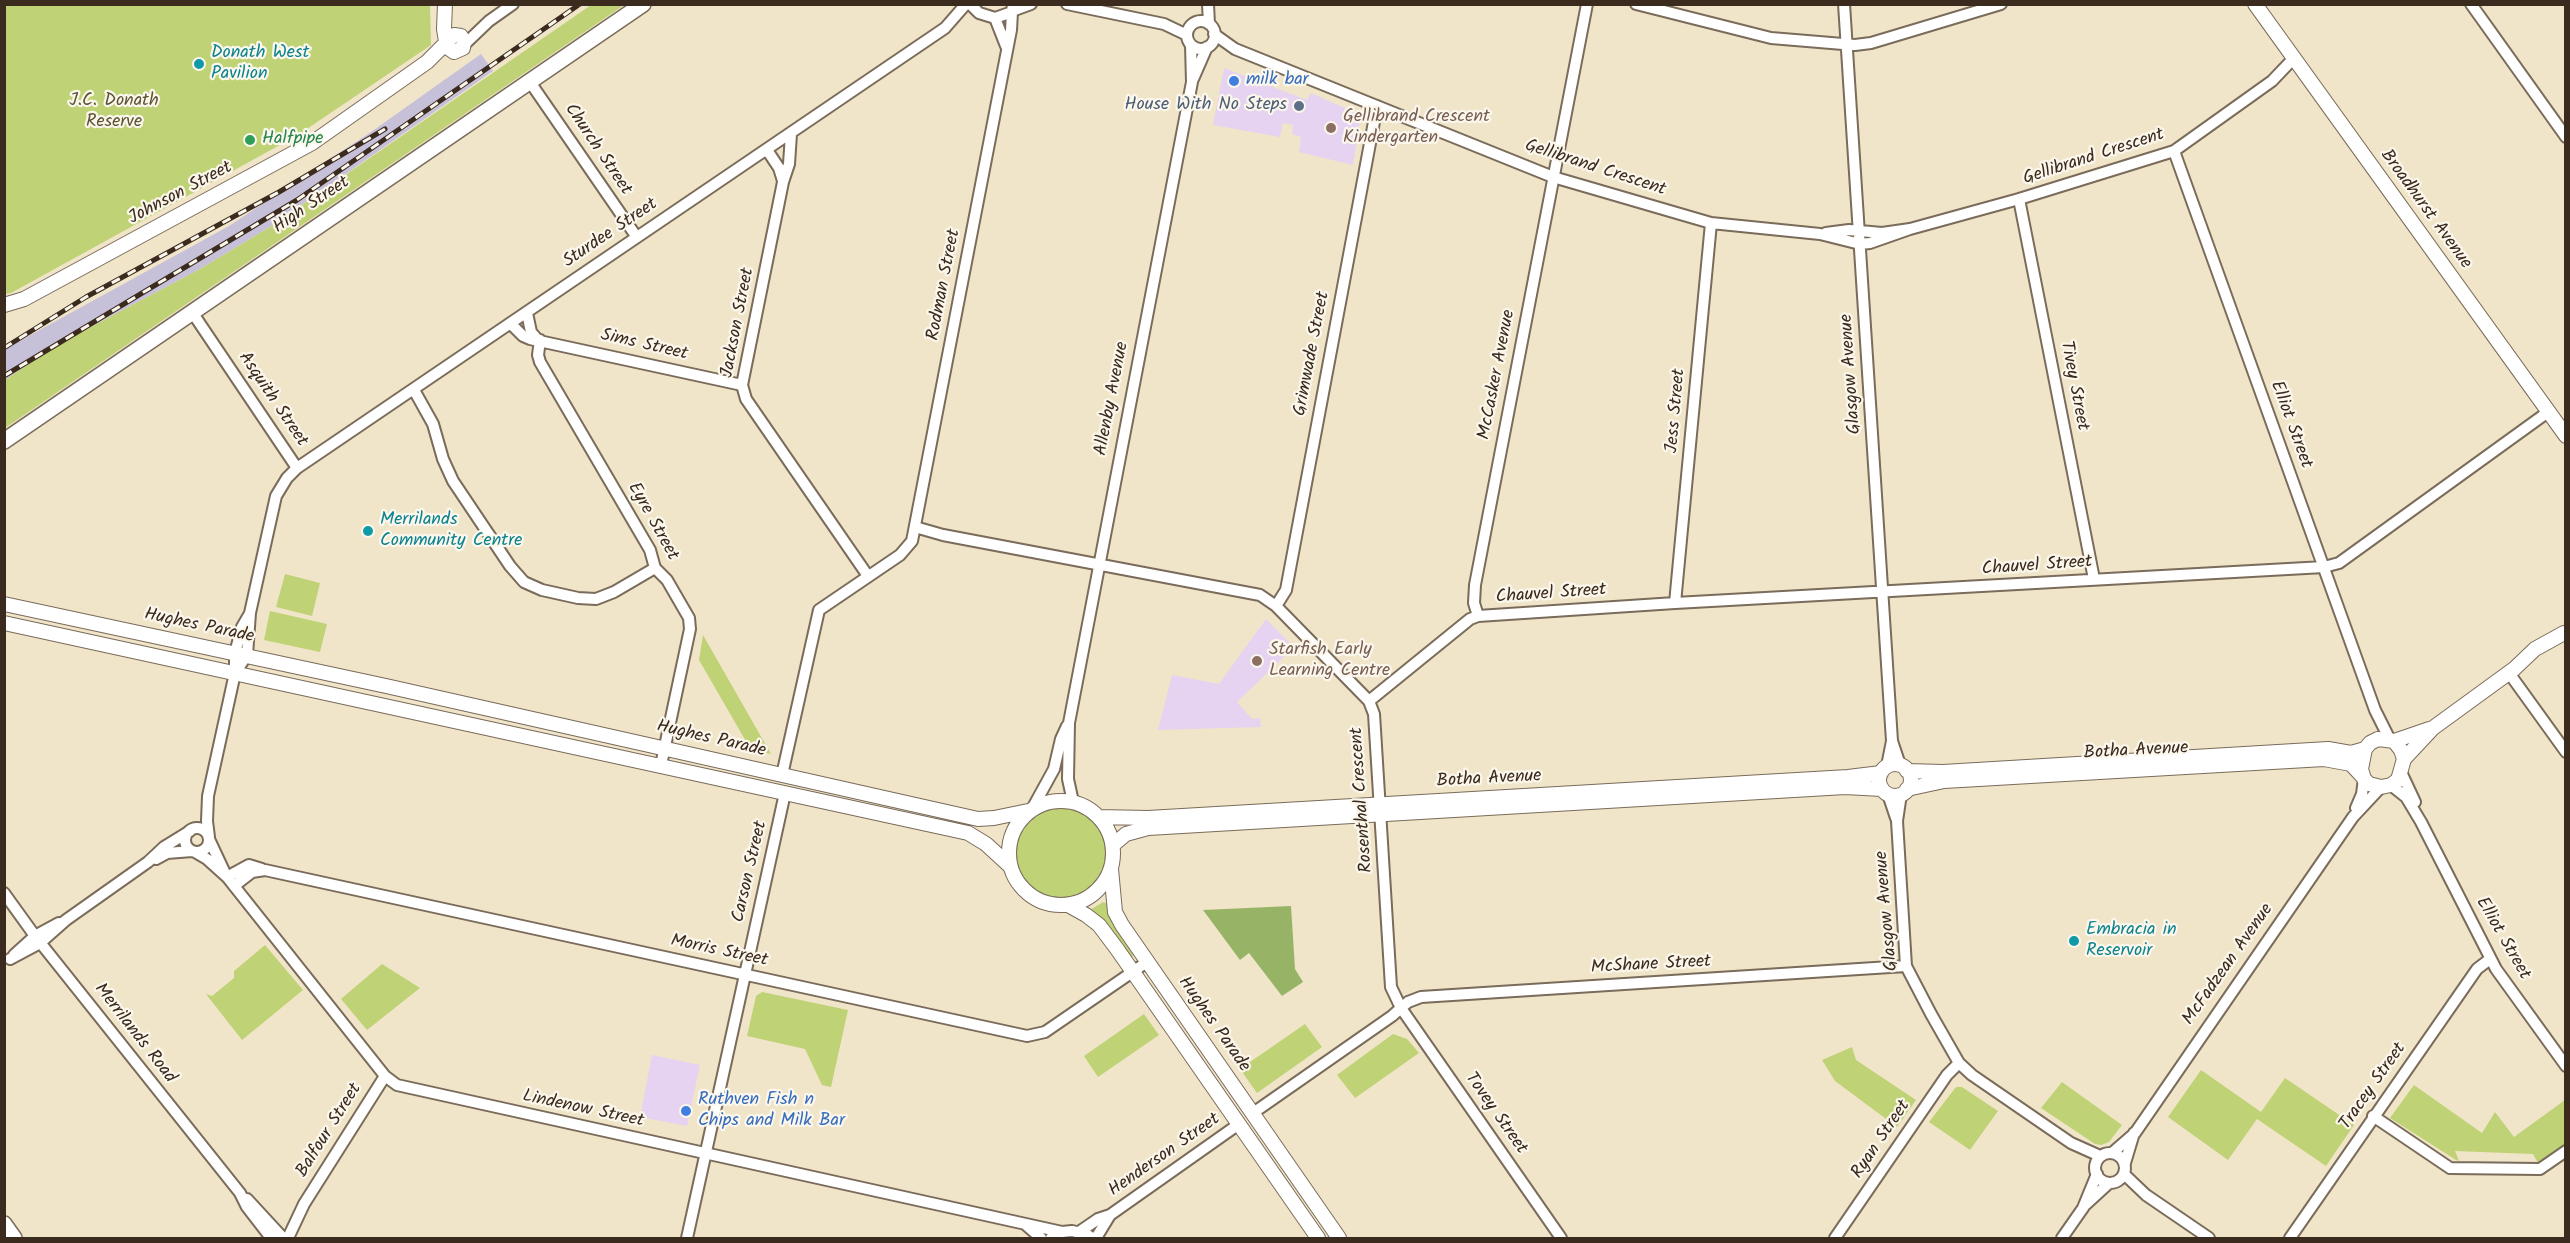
<!DOCTYPE html>
<html>
<head>
<meta charset="utf-8">
<style>
  body { margin:0 }
  #map { position:relative; width:2570px; height:1243px; overflow:hidden; background:#f0e5c9; font-family:Kalam,sans-serif }
  canvas { display:block }
  .frame { position:absolute; inset:0; border:6px solid #3b2a1e; pointer-events:none }
</style>
</head>
<body>
<div id="map">
<canvas width="2570" height="1243"></canvas>
<div class="frame"></div>
</div>
<script>
const g = document.querySelector('canvas').getContext('2d');
g.lineJoin = 'round';
function fill(path, color) {
  g.fillStyle = color;
  g.fill(path, 'evenodd');
}
function poly(rows) {
  const path = new Path2D();
  for (const r of rows) {
    if (r.length === 3) {
      path.moveTo(r[0] + r[2], r[1]);
      path.arc(r[0], r[1], r[2], 0, 2 * Math.PI);
      continue;
    }
    path.moveTo(r[0], r[1]);
    for (let i = 2; i < r.length; i += 2) path.lineTo(r[i], r[i + 1]);
  }
  return path;
}
function trace(path, color, width, dash) {
  g.strokeStyle = color;
  g.lineWidth = width;
  g.lineCap = dash ? 'butt' : 'round';
  g.setLineDash(dash || []);
  g.stroke(path);
}
function write(font, color, halo, rows, align = 'center') {
  g.font = font + ' Kalam,sans-serif';
  g.lineWidth = 4.5;
  g.setLineDash([]);
  g.textBaseline = 'middle';
  g.strokeStyle = halo;
  g.fillStyle = color;
  for (const [text, x, y, turn = 0] of rows) {
    g.save();
    g.translate(x, y);
    g.rotate((+turn || 0) * Math.PI / 180);
    g.textAlign = isNaN(turn) ? turn : align;
    if (halo) g.strokeText(text, 0, 0);
    g.fillText(text, 0, 0);
    g.restore();
  }
}
const built = poly([
  [1224,68,1307,100,1311,93,1358,114,1360,120,1353,165,1299,152,1301,137,1292,134,1293,125,1283,123,1280,137,1213,125],
  [1266,619,1294,647,1237,702,1252,719,1260,718,1261,727,1158,730,1172,675,1219,684],
  [652,1055,700,1065,687,1126,640,1117]
]);
const industrial = poly([
  [481,54,493,71,270,227,200,269,59,344,5,380,5,349,229,226,371,132]
]);
const green = poly([
  [4,5,430,5,431,45,298,135,11,293,5,294],
  [591,5,624,5,5,428,5,380,59,344,200,269,270,227],
  [285,574,320,583,312,616,276,607],
  [270,611,327,624,320,652,264,640],
  [703,635,771,754,751,750,699,660],
  [1061,853,48],
  [1103,902,1106,903,1110,915,1133,952,1132,962,1090,910],
  [265,945,303,990,242,1040,206,994,212,996,234,978,234,971],
  [382,964,420,988,367,1030,341,999],
  [762,992,848,1010,831,1087,822,1085,805,1049,747,1036,756,996],
  [1144,1014,1159,1035,1098,1077,1084,1056],
  [1305,1024,1322,1047,1257,1093,1240,1069],
  [1393,1034,1407,1039,1419,1053,1355,1098,1337,1075],
  [1852,1047,1856,1060,1916,1100,1897,1127,1835,1081,1822,1060],
  [2201,1070,2261,1112,2285,1078,2354,1125,2326,1166,2257,1119,2228,1160,2168,1117],
  [2062,1082,2122,1125,2109,1142,2101,1145,2095,1144,2041,1108],
  [2414,1085,2482,1133,2495,1112,2514,1137,2565,1100,2565,1145,2539,1165,2533,1154,2455,1151,2459,1161,2456,1160,2390,1118],
  [1956,1087,1962,1087,1998,1111,1970,1150,1929,1122]
]);
const forest = poly([
  [1291,906,1295,969,1303,982,1282,996,1249,953,1240,960,1203,910]
]);
const street = poly([
  [970,4,979,13,995,18,1012,12,1013,4],
  [1067,4,1164,24,1187,35],
  [1208,4,1209,24],
  [1636,4,1771,38,1855,45,1871,43,2001,4],
  [1844,4,1892,741,1900,765],
  [2471,4,2566,137],
  [1012,11,1031,4],
  [995,18,1006,46],
  [1201,35,14],
  [1214,34,1235,49,1553,177,1711,223,1820,234,1860,244,1870,243,1910,229],
  [465,44,489,21,513,4],
  [1193,79,1207,47],
  [530,82,636,236],
  [791,134,789,164,783,182,742,385,746,399,868,576],
  [767,150,779,168,783,181],
  [2174,151,2375,710,2390,740],
  [2019,199,2094,579],
  [1826,233,1849,230,1882,233,1910,229,2019,199,2174,151,2272,81,2293,59],
  [192,312,297,468,287,478,276,496,250,613,247,655,235,673],
  [527,313,531,332,538,340],
  [511,324,523,336,530,339,742,385],
  [540,340,538,355,540,362,650,550,655,568,667,580,689,618,690,629,661,765],
  [414,390,433,424,443,459,453,481,510,566,524,582,542,590,578,598,596,599,614,592,655,568],
  [297,468,945,28,966,4],
  [915,527,943,535,1260,595,1276,606,1369,701,1374,714,1391,987,1401,1008,1392,1016,1253,1113],
  [1675,603,1711,223],
  [1276,606,1286,590,1377,106],
  [1478,616,1474,603,1475,585,1587,4],
  [2509,673,2566,752],
  [1369,701,1470,619,1478,616,1675,603,2324,567,2339,563,2548,412],
  [1887,766,1892,741],
  [2401,772,2415,802],
  [782,775,819,610,900,555,912,541,1011,30,1012,12],
  [2391,785,2406,797,2421,822,2496,969,2566,1066],
  [1888,794,1896,818],
  [1901,794,1897,821,1906,966,1931,1014,1959,1063,1972,1075,2071,1143,2100,1156],
  [1073,802,1068,779,1069,723,1192,82,1191,45],
  [2356,808,2362,794,2364,779],
  [1032,809,1054,769,1061,739,1067,726],
  [197,840,12],
  [209,837,207,821,208,796,235,673,235,653,242,627,249,615],
  [209,839,224,871],
  [195,852,207,859,227,877,385,1076,397,1085,1062,1232],
  [156,859,167,853,192,851],
  [227,877,249,865,262,869],
  [234,886,252,872,265,870,1027,1036,1045,1032,1147,962],
  [4,893,35,936,240,1193,247,1207,271,1238],
  [14,955,35,936,59,923],
  [10,959,40,943,66,920,148,862,164,847,190,831],
  [2373,1116,2450,1168,2540,1169,2566,1151],
  [2110,1168,15],
  [2112,1153,2135,1133,2353,817,2381,787],
  [2125,1163,2134,1133],
  [2124,1174,2146,1195,2209,1238],
  [247,1199,283,1238],
  [2085,1205,2109,1183],
  [1026,1225,1041,1238],
  [1079,1232,1098,1219,1110,1215,1239,1124],
  [288,1238,304,1204,385,1076],
  [687,1238,785,793],
  [1051,1238,1062,1232,1072,1231,1086,1234,1092,1238],
  [1096,1238,1110,1215],
  [1561,1238,1401,1008,1408,1002,1421,997,1906,966],
  [1835,1238,1947,1075,1959,1063],
  [2062,1238,2083,1208,2097,1174],
  [2290,1238,2477,969,2490,959]
]);
const secondary = poly([
  [445,4,444,29,447,47,454,52,463,48,464,41,461,36,454,35,448,40],
  [2255,4,2566,436],
  [4,305,24,299,312,143,427,62,447,42],
  [4,604,386,686,978,819,994,818,1028,811],
  [4,623,968,833,986,844,1010,866],
  [2378,739,2394,741,2401,750,2404,759,2398,780,2391,785,2381,787,2369,784,2364,779,2361,769,2365,749,2370,743,2378,739],
  [2394,741,2429,729],
  [2404,759,2433,728,2514,669,2535,649,2564,633],
  [1895,780,16],
  [1907,771,1943,772,2328,749,2351,753,2365,749],
  [1907,789,1944,781,2324,759,2351,764,2363,777],
  [1061,853,52],
  [1099,817,1148,818,1848,777,1881,773],
  [1113,845,1126,834,1148,828,1845,787,1882,789],
  [1111,869,1115,912,1122,925,1339,1238],
  [1068,905,1086,915,1099,925,1117,949,1318,1238]
]);
const primary = poly([
  [4,441,643,4],
  [4,1224,14,1238]
]);
const rail = poly([
  [4,348,86,297,279,192,385,129],
  [4,376,297,200,580,4]
]);
const markers = [
  [199,64,6,"#0f9aa8"],
  [1234,81,6,"#3f7fe0"],
  [1299,106,6,"#5c6f8a"],
  [1331,128,6,"#8d6e63"],
  [250,140,6,"#2e9e5b"],
  [368,531,6,"#0f9aa8"],
  [1257,661,6,"#8d6e63"],
  [2074,941,6,"#0f9aa8"],
  [686,1111,6,"#3f7fe0"]
];
const cultureNames = [
  ["Donath West",211,54],
  ["Pavilion",211,75],
  ["Merrilands",380,521],
  ["Community Centre",380,542],
  ["Embracia in",2086,931],
  ["Reservoir",2086,952]
];
const shopNames = [
  ["milk bar",1246,81],
  ["Ruthven Fish n",698,1101],
  ["Chips and Milk Bar",698,1122]
];
const parkNames = [
  ["J.C. Donath",114,102],
  ["Reserve",114,123]
];
const serviceNames = [
  ["House With No Steps",1287,106]
];
const educationNames = [
  ["Gellibrand Crescent",1343,118],
  ["Kindergarten",1343,139],
  ["Starfish Early",1269,651],
  ["Learning Centre",1269,672]
];
const leisureNames = [
  ["Halfpipe",262,140]
];
const streetNames = [
  ["Church Street",597,150,56],
  ["Gellibrand Crescent",2094,158,-18],
  ["Gellibrand Crescent",1595,169,18],
  ["Johnson Street",181,194,-28],
  ["High Street",312,206,-34],
  ["Broadhurst Avenue",2425,210,54],
  ["Sturdee Street",611,234,-34],
  ["Rodman Street",945,285,-79],
  ["Jackson Street",739,323,-79],
  ["Sims Street",644,346,13],
  ["Grimwade Street",1313,354,-79],
  ["Glasgow Avenue",1852,374,-94],
  ["McCasker Avenue",1498,375,-79],
  ["Tivey Street",2073,386,79],
  ["Allenby Avenue",1113,399,-79],
  ["Asquith Street",272,400,56],
  ["Jess Street",1677,411,-85],
  ["Elliot Street",2290,425,70],
  ["Eyre Street",652,522,61],
  ["Chauvel Street",2037,567,-4],
  ["Chauvel Street",1551,595,-4],
  ["Hughes Parade",199,627,12],
  ["Hughes Parade",711,740,13],
  ["Botha Avenue",2136,752,-3],
  ["Botha Avenue",1489,780,-3],
  ["Rosenthal Crescent",1363,800,-94],
  ["Carson Street",751,872,-77],
  ["Glasgow Avenue",1888,911,-95],
  ["Elliot Street",2502,939,60],
  ["Morris Street",719,952,12],
  ["McFadzean Avenue",2229,965,-55],
  ["McShane Street",1651,966,-3],
  ["Hughes Parade",1213,1025,55],
  ["Merrilands Road",134,1034,52],
  ["Tracey Street",2374,1087,-55],
  ["Lindenow Street",583,1110,12],
  ["Tovey Street",1495,1114,55],
  ["Balfour Street",330,1131,-58],
  ["Ryan Street",1882,1140,-56],
  ["Henderson Street",1165,1156,-35]
];
fill(built, '#e5d3f1');
fill(industrial, '#c7c0d9');
fill(green, '#bfd275');
fill(forest, '#97b466');
trace(street, '#7a6b5a', 14);
trace(secondary, '#7a6b5a', 16);
trace(primary, '#7a6b5a', 18);
trace(street, '#fff', 10);
trace(secondary, '#fff', 14);
trace(primary, '#fff', 15);
trace(rail, '#3b2a1e', 5);
trace(rail, '#fbf7ec', 3, [9]);
for (const [x, y, r, color] of markers) {
  const dot = new Path2D();
  dot.arc(x, y, r, 0, 2 * Math.PI);
  g.fillStyle = color;
  g.fill(dot);
  trace(dot, '#fbf7ec', 2);
}
write('18px', '#0d838f', '#fbf7ec', cultureNames, 'left');
write('18px', '#366cbe', '#fbf7ec', shopNames, 'left');
write('18px', '#5c5434', '#fbf7ec', parkNames);
write('18px', '#4e5e75', '#fbf7ec', serviceNames, 'right');
write('18px', '#785e54', '#fbf7ec', educationNames, 'left');
write('18px', '#27864d', '#fbf7ec', leisureNames, 'left');
write('18px', '#3b2a1e', '#fbf7ec', streetNames);
</script>
</body>
</html>
